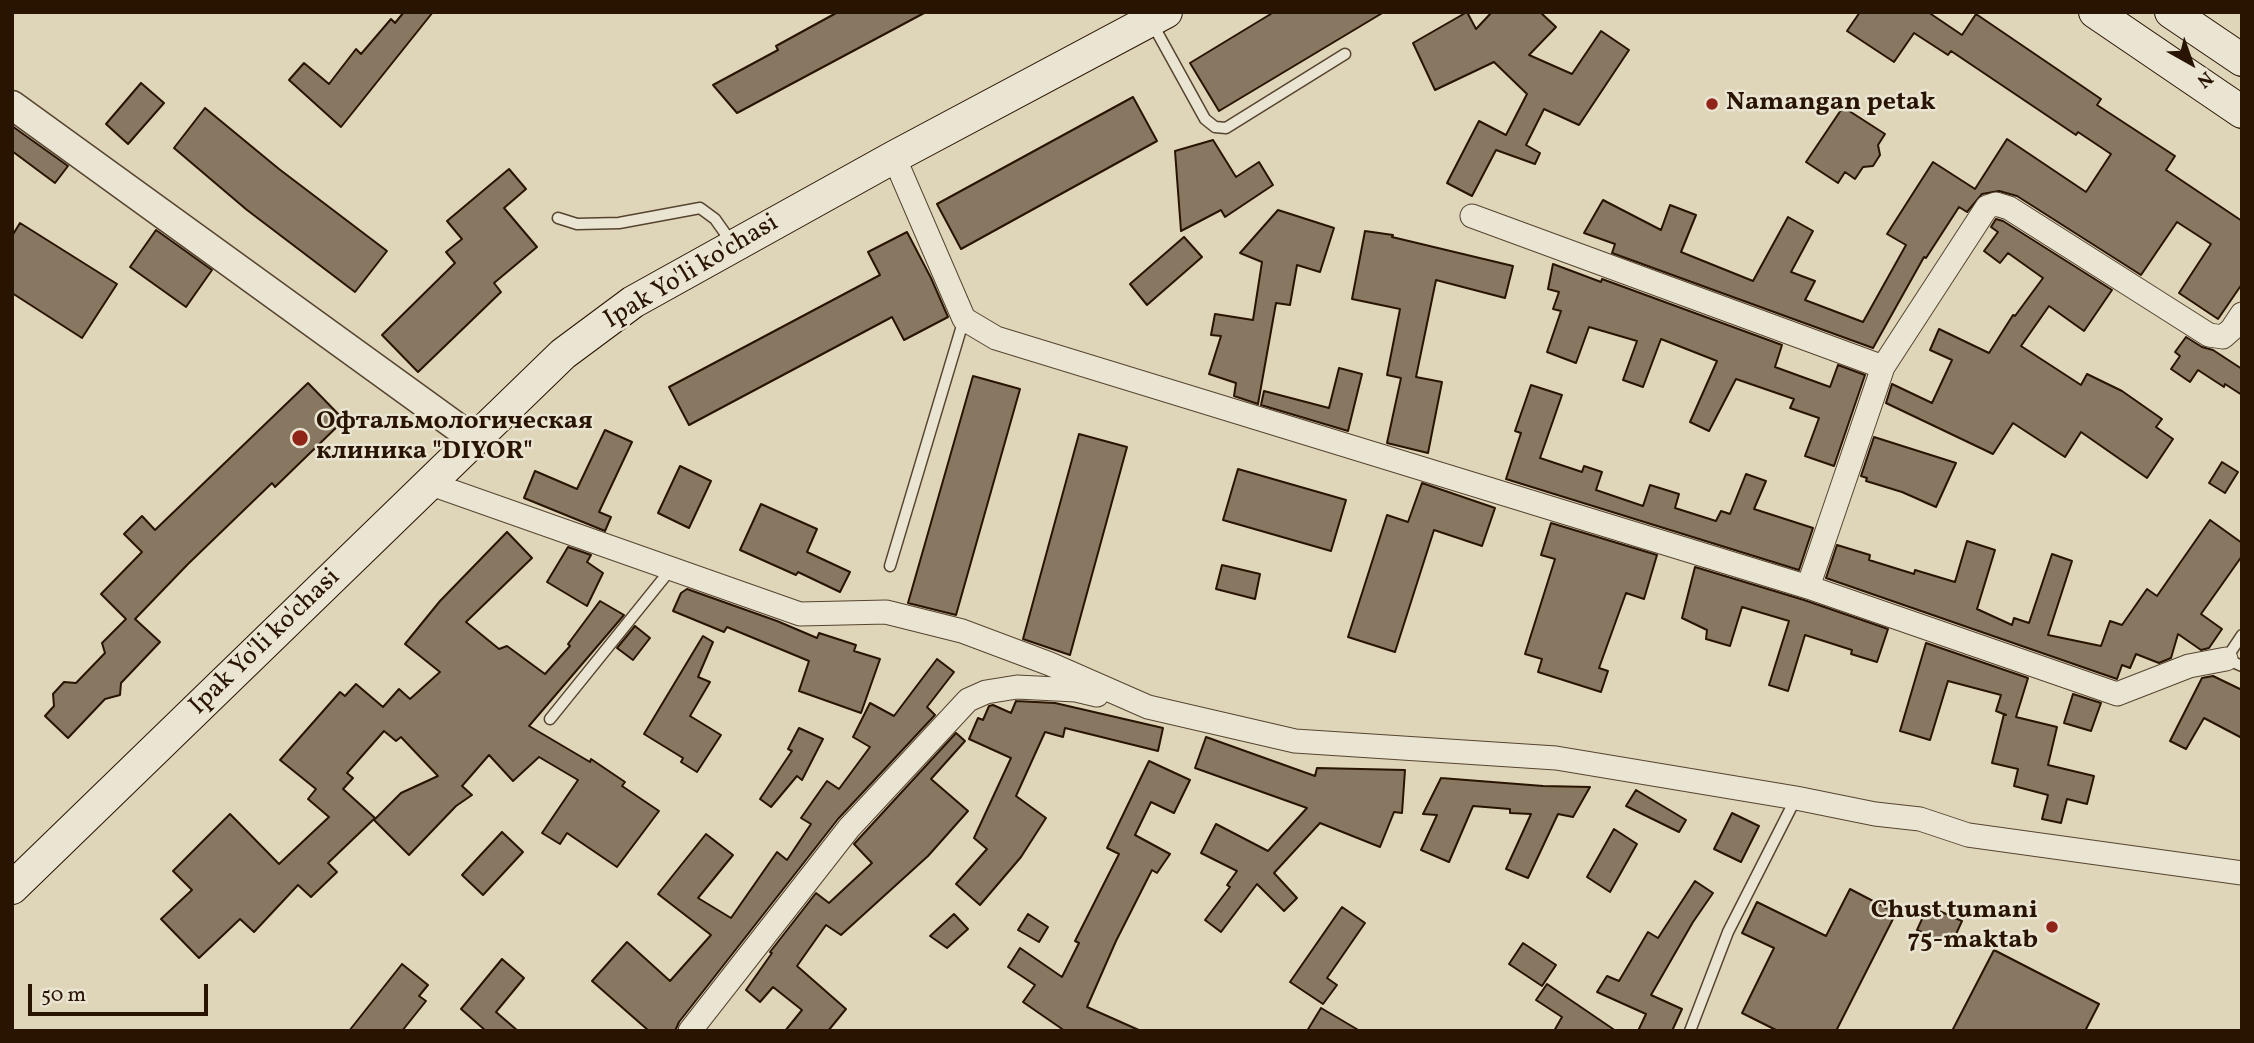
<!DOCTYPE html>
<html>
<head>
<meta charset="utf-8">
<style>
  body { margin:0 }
  #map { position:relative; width:2254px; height:1043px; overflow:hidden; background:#dfd5b9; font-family:Vollkorn,serif }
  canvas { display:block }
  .frame { position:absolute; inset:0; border:14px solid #291401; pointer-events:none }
  .north { position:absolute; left:2156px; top:28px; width:70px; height:70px; -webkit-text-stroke:5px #eae4d2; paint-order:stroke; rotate:140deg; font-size:19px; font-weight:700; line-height:28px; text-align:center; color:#291401 }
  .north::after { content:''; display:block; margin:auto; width:24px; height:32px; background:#291401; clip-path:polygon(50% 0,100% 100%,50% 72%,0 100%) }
  .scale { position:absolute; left:28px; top:984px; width:180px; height:32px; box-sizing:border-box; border:4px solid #291401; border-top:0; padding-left:9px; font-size:21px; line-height:24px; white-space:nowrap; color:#291401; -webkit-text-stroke:5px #eae4d2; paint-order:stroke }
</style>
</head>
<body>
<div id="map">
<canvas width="2254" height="1043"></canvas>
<div class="frame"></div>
<div class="north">N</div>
<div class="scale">50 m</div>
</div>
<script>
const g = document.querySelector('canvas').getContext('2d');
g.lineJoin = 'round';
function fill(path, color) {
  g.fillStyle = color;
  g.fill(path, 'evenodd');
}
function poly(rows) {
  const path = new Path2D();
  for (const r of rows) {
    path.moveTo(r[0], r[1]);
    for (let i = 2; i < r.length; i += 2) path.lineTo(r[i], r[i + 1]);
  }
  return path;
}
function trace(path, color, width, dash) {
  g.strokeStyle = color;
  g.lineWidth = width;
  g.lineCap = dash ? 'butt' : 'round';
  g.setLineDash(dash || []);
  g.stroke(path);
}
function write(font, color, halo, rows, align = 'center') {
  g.font = font + ' Vollkorn,serif';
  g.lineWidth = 5;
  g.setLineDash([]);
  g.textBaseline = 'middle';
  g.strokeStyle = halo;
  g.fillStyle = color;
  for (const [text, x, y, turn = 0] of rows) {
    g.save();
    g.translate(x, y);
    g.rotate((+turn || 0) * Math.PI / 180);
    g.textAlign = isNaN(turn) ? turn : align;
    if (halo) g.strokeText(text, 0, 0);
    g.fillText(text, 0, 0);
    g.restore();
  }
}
const building = poly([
  [404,12,433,12,341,127,289,80,304,63,329,84,356,49,361,54,391,19,395,23,404,12],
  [838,12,926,12,737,113,713,85,778,50,776,46,838,12],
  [1274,12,1384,12,1219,111,1190,63,1274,12],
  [1467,12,1476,29,1492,12,1540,12,1556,27,1529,55,1572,74,1601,31,1629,50,1579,125,1544,109,1526,145,1540,153,1535,164,1496,150,1472,196,1447,183,1479,121,1506,135,1527,94,1494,62,1435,90,1413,43,1467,12],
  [1860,12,1928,12,1962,35,1976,14,2101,99,2097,105,2175,156,2166,170,2242,221,2242,284,2218,319,2179,293,2211,244,2177,222,2141,275,2017,196,1999,191,1982,194,1967,212,1959,207,1926,258,1924,257,1873,348,1612,253,1615,244,1584,233,1603,200,1661,230,1670,205,1696,215,1681,252,1753,281,1788,217,1813,231,1791,272,1815,281,1805,300,1863,322,1906,245,1887,234,1933,162,1975,189,2007,139,2086,192,2111,154,2078,132,2076,135,1951,51,1948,55,1914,33,1894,62,1847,31,1860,12],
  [141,83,164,103,128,144,106,124,141,83],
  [1133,97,1157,141,961,249,937,204,1133,97],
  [1843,107,1885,134,1878,145,1880,155,1873,166,1863,167,1855,179,1845,172,1838,183,1806,162,1843,107],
  [205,108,279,169,387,251,355,292,247,210,174,148,205,108],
  [12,126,68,166,55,183,12,151,12,126],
  [1213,140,1236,177,1259,162,1273,185,1225,217,1221,210,1181,231,1175,151,1213,140],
  [509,169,526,189,504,208,537,247,494,283,501,292,418,372,382,335,455,263,446,252,462,239,447,221,509,169],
  [1278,210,1334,228,1320,272,1297,265,1290,305,1276,303,1258,404,1234,396,1236,383,1209,374,1221,336,1211,335,1215,314,1253,320,1262,262,1240,253,1278,210],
  [1996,219,2003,221,2112,290,2084,331,2049,306,2021,346,2081,385,2087,374,2122,391,2162,419,2156,427,2173,439,2147,478,2081,432,2065,457,2013,423,1993,454,1886,403,1892,384,1932,403,1952,360,1930,350,1939,329,1989,353,2013,315,2015,316,2043,278,2008,253,2000,263,1984,251,1998,232,1991,227,1996,219],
  [20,223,117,284,82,338,12,293,12,236,20,223],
  [156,230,212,270,186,307,130,267,156,230],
  [1365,231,1393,235,1392,237,1513,266,1505,298,1436,280,1416,377,1442,382,1428,453,1387,443,1401,378,1387,375,1400,309,1352,299,1365,231],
  [907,232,931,278,948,317,904,340,892,317,689,425,669,387,880,275,868,252,907,232],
  [1184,237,1202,257,1147,305,1130,284,1184,237],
  [1553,264,1601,282,1602,279,1782,345,1775,367,1830,387,1838,365,1865,375,1834,466,1805,456,1819,418,1790,408,1794,399,1736,379,1709,431,1690,422,1717,361,1661,339,1643,387,1623,380,1637,341,1589,327,1576,363,1547,352,1561,311,1553,309,1559,292,1548,289,1553,264],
  [2186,337,2202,347,2213,350,2242,369,2242,395,2225,384,2224,387,2198,370,2190,382,2171,369,2180,356,2175,352,2186,337],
  [1339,368,1362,374,1348,431,1261,405,1264,391,1329,408,1339,368],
  [973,376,1020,389,956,615,908,603,973,376],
  [308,383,344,420,275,487,272,483,188,564,135,619,160,642,121,683,120,695,105,699,68,738,45,716,54,706,53,694,64,682,76,683,105,653,102,643,126,619,101,594,142,552,124,534,142,516,155,530,308,383],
  [1531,385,1562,395,1540,458,1582,472,1584,466,1602,472,1596,490,1643,506,1650,485,1679,494,1675,508,1716,521,1721,511,1730,514,1746,474,1766,481,1754,509,1813,528,1799,570,1506,479,1521,433,1515,431,1531,385],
  [605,430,632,442,599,512,611,517,605,531,524,498,535,471,577,489,605,430],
  [1079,434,1127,447,1070,655,1023,639,1079,434],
  [1874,437,1956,463,1936,507,1902,492,1866,481,1867,478,1861,476,1874,437],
  [2222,462,2238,472,2225,493,2209,483,2222,462],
  [680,466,711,481,689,528,658,513,680,466],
  [1238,469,1346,500,1331,551,1223,520,1238,469],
  [1422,483,1495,508,1482,546,1434,530,1395,652,1348,637,1387,515,1408,522,1422,483],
  [761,504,817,529,807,552,850,572,840,592,798,572,796,575,740,550,761,504],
  [2210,520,2242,543,2242,556,2201,614,2222,629,2209,648,2201,650,2178,634,2171,658,2159,663,2136,654,2130,668,2122,665,2117,679,1826,578,1837,545,1870,555,1869,560,1914,574,1915,570,1955,582,1967,541,1995,550,1977,609,2012,625,2014,618,2029,623,2052,554,2072,561,2048,635,2101,646,2110,621,2122,625,2147,589,2157,596,2210,520],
  [1551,523,1657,555,1644,599,1626,593,1599,668,1608,671,1601,692,1538,672,1542,659,1525,654,1555,559,1541,555,1551,523],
  [507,532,532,558,466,622,499,649,507,646,545,674,570,646,568,644,600,601,624,615,529,726,590,762,591,759,625,782,622,786,659,811,617,867,567,833,560,844,542,833,578,780,539,757,513,781,489,755,462,786,472,795,456,806,409,855,374,820,401,793,438,776,401,737,396,741,384,731,347,773,353,778,343,789,375,818,328,863,337,872,311,897,298,885,254,932,240,919,199,958,161,919,192,890,173,871,230,814,279,864,329,817,308,799,316,789,280,760,340,692,345,696,356,684,383,707,399,689,410,699,440,672,405,644,440,601,507,532],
  [568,547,591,555,587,562,603,573,587,606,547,582,568,547],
  [1222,565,1260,574,1255,599,1216,589,1222,565],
  [1695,567,1804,600,1888,629,1877,662,1851,654,1852,650,1805,635,1788,691,1769,685,1789,621,1742,607,1730,646,1706,639,1707,630,1682,618,1695,567],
  [687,589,777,621,817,638,819,633,856,645,854,651,880,659,861,713,799,691,809,661,727,627,724,632,673,611,681,593,687,589],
  [635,626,650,638,633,660,617,648,635,626],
  [703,636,713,642,698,677,710,682,690,716,721,735,697,772,681,762,683,758,644,734,703,636],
  [1926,643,2028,678,2016,717,2057,727,2048,765,2094,776,2087,804,2067,799,2061,823,2042,819,2048,795,2014,786,2018,769,1992,763,2004,714,2006,715,1996,711,2001,695,1948,681,1930,740,1900,731,1926,643],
  [937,659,954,672,927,707,935,715,838,819,679,1022,675,1031,649,1031,592,981,627,942,670,981,711,935,658,894,706,834,733,855,698,898,731,918,777,852,787,860,811,824,801,818,827,781,839,789,870,747,853,737,870,703,894,716,937,659],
  [2213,676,2242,690,2242,738,2204,718,2186,749,2170,741,2202,678,2213,676],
  [2073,694,2101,703,2091,731,2064,723,2073,694],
  [1016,701,1055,703,1163,728,1158,751,1065,728,1063,737,1045,732,1016,796,1046,818,1021,857,980,905,956,884,987,849,974,838,1011,758,969,739,978,718,983,720,989,706,993,705,1011,713,1016,701],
  [799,728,823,739,802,780,797,776,771,807,760,799,792,751,788,749,799,728],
  [956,733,965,741,931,779,968,811,928,856,841,935,826,925,797,966,846,1009,828,1031,785,1031,802,1010,773,987,760,1002,746,990,772,953,770,952,816,893,829,903,872,863,854,844,956,733],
  [1206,737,1315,776,1317,768,1405,770,1402,813,1394,812,1380,847,1320,823,1274,873,1297,898,1284,911,1257,884,1221,932,1205,920,1230,887,1227,885,1237,871,1201,853,1216,824,1268,851,1307,808,1195,768,1206,737],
  [1149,761,1190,780,1174,813,1151,802,1135,835,1170,854,1157,873,1152,870,1116,941,1087,1007,1141,1031,1065,1031,1023,1002,1035,985,1008,967,1020,948,1062,977,1079,943,1075,941,1119,854,1107,848,1149,761],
  [1441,778,1543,786,1590,787,1573,817,1558,814,1528,878,1506,869,1531,814,1510,813,1510,809,1473,806,1449,862,1421,850,1437,815,1423,814,1441,778],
  [1636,790,1686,820,1679,832,1626,806,1636,790],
  [1732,813,1759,826,1741,862,1714,849,1732,813],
  [1614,829,1637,844,1610,892,1587,877,1614,829],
  [502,832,523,852,483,895,462,875,502,832],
  [1695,881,1713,893,1693,922,1651,995,1682,1009,1672,1031,1638,1031,1646,1014,1597,992,1607,976,1619,981,1648,932,1658,938,1695,881],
  [1850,889,1896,913,1836,1031,1778,1031,1742,1013,1774,948,1742,933,1757,902,1826,936,1850,889],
  [1928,906,1962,921,1951,945,1917,930,1928,906],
  [1342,907,1365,923,1327,978,1337,985,1323,1004,1290,982,1342,907],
  [954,914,968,929,947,948,930,936,954,914],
  [1028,914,1048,927,1039,942,1018,930,1028,914],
  [1523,943,1556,965,1542,986,1509,964,1523,943],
  [1994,950,2099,1004,2085,1031,1952,1031,1994,950],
  [502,959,524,978,496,1012,518,1031,486,1031,461,1009,502,959],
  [402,964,428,985,419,996,426,1001,402,1031,349,1031,402,964],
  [1547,984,1616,1031,1554,1031,1562,1017,1536,1000,1547,984],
  [1321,1008,1360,1031,1307,1031,1321,1008]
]);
const service = poly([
  [1152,23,1205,119,1215,127,1226,128,1345,54],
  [558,218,577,224,619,223,700,208,715,219,732,243],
  [890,566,964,319],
  [2242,635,2226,659,2242,666],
  [550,719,671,569],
  [1690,1031,1728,932,1796,798]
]);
const minor = poly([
  [894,157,964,319,996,338,1808,587,2117,694,2189,666,2226,659],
  [1472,216,1883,367],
  [431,484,800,614,886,612,962,631,1050,664,1148,707,1295,741,1556,758,1796,798,1875,814,1920,819,1968,835,2242,873],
  [1808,587,1883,367,1987,207,1996,204,2009,208,2209,335,2223,337,2232,329,2242,314],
  [690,1031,849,828,968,700,986,692,1017,687,1076,690,1097,695]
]);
const tertiary = poly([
  [12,105,475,440]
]);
const secondary = poly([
  [2095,12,2242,112],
  [2171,12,2242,60],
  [12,888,563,354,633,302,894,157,1166,12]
]);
const markers = [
  [1712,104,7,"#8f2418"],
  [300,438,9,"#8f2418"],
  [2052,927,7,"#8f2418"]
];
const poiNames = [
  ["Namangan petak",1726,104],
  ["Офтальмологическая",316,423],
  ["клиника \"DIYOR\"",316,453],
  ["Chust tumani",2038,912,"right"],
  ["75-maktab",2038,942,"right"]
];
const streetNames = [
  ["Ipak Yo'li ko'chasi",692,273,-31],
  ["Ipak Yo'li ko'chasi",266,643,-44]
];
fill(building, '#887861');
trace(building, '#291401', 2);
trace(service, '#56442f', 13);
trace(minor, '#56442f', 25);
trace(tertiary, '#56442f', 31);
trace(secondary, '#291401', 34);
trace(service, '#eae4d2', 10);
trace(minor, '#eae4d2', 23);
trace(tertiary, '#eae4d2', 28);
trace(secondary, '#eae4d2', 32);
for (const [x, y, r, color] of markers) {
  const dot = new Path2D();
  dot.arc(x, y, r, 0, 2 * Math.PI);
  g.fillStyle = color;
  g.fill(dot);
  trace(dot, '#eae4d2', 2.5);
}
write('bold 26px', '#291401', '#eae4d2', poiNames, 'left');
write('26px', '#291401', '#eae4d2', streetNames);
</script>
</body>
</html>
